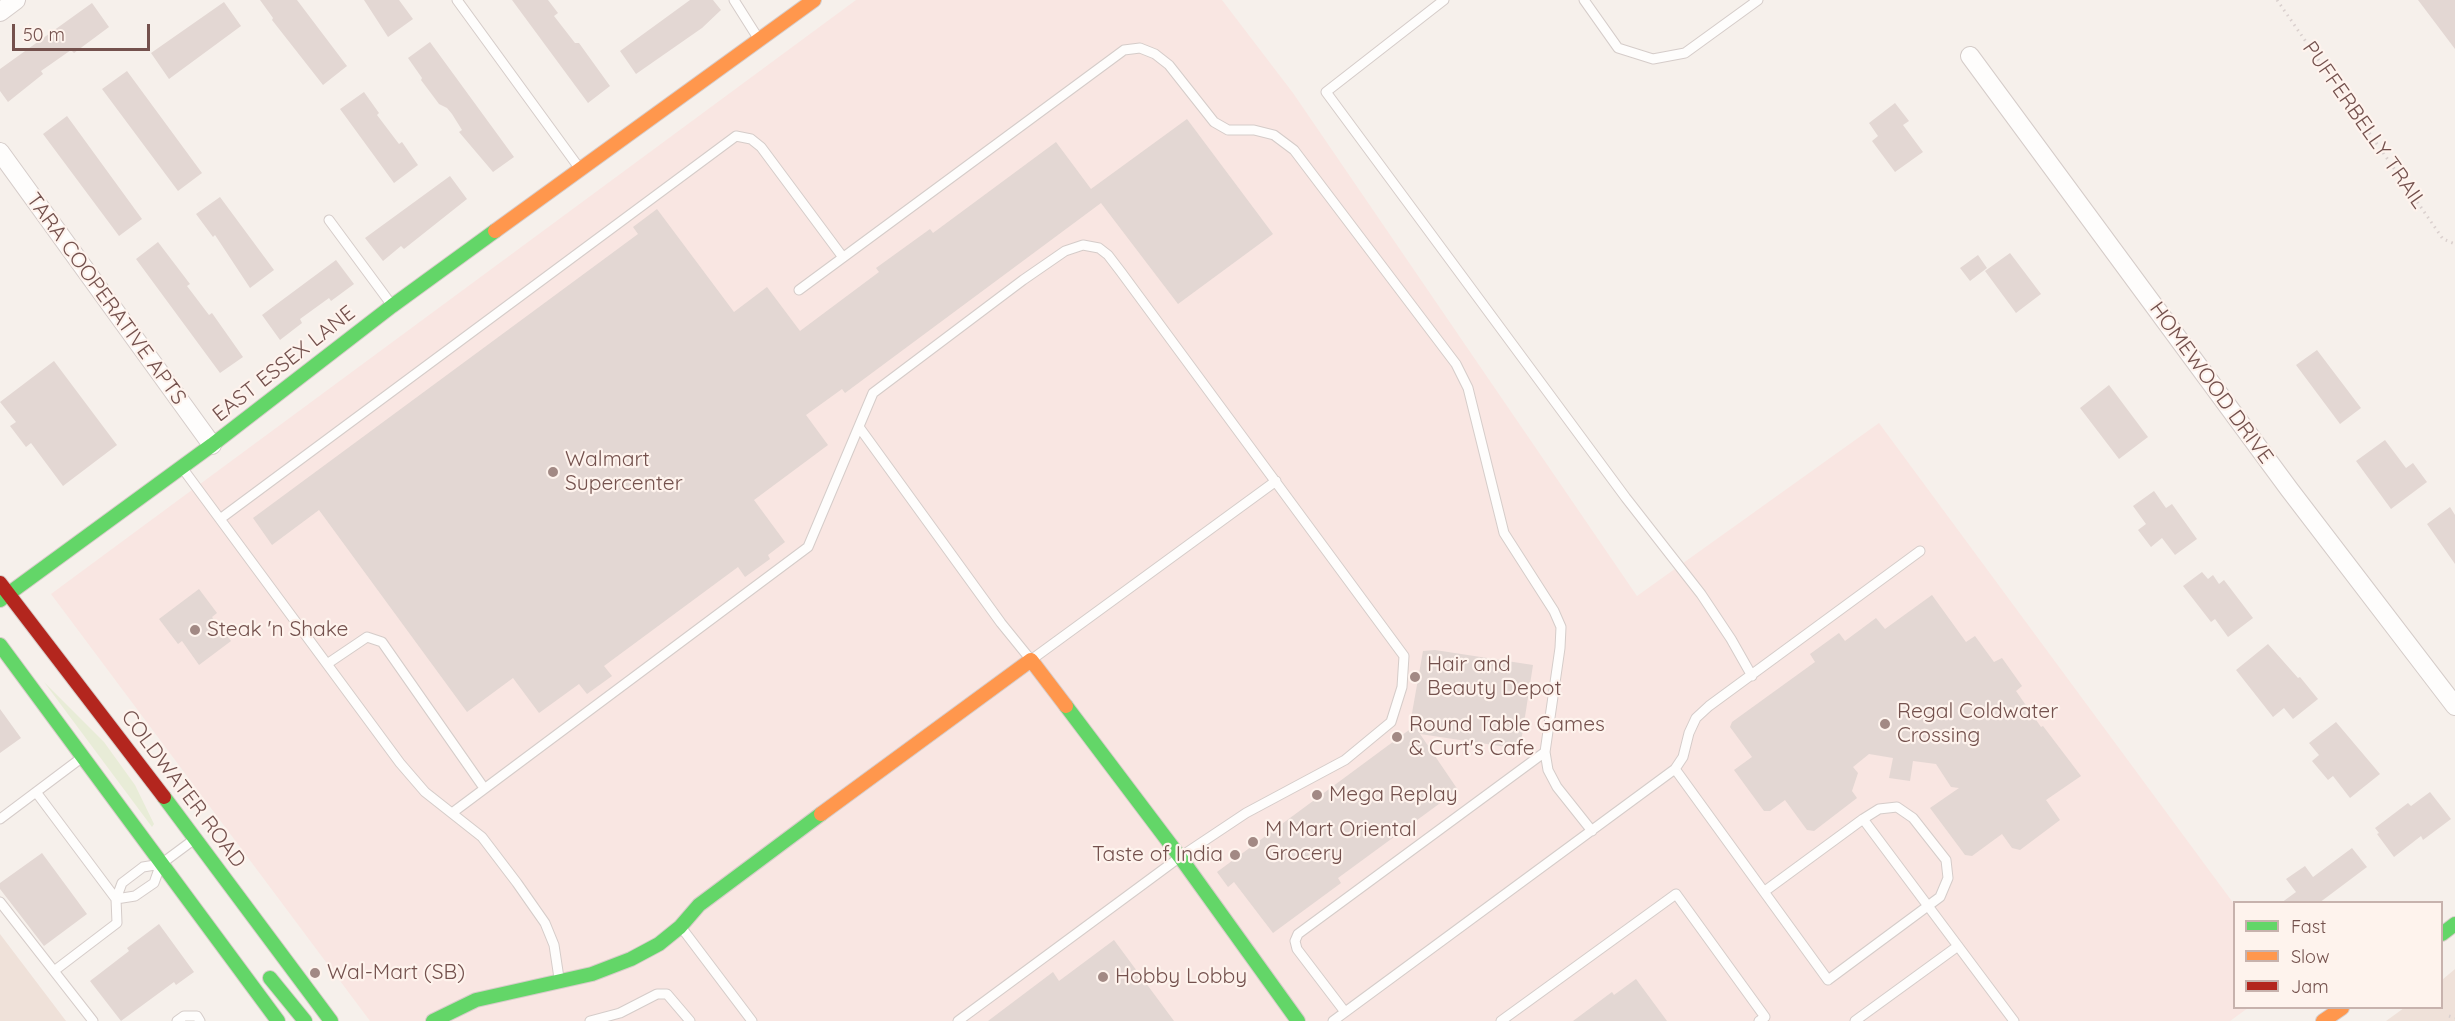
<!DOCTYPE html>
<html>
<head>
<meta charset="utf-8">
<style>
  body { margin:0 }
  #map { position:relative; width:2455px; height:1021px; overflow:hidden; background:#f6f0eb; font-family:Quicksand,sans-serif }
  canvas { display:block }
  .legend { position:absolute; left:2233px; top:901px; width:210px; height:108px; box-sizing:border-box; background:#fef3ed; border:2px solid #c7b2ad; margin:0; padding:8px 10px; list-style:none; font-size:18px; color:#74514d }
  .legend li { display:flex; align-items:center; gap:12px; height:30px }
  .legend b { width:30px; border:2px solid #c7b2ad }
  .scale { position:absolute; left:12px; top:24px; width:138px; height:27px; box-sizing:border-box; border:3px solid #74514d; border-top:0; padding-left:8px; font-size:18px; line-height:21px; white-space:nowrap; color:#74514d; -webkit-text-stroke:4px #fef3ed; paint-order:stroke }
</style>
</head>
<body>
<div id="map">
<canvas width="2455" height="1021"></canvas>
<ul class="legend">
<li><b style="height:8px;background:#63d668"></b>Fast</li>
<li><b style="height:8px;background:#ff974d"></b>Slow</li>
<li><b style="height:8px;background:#b3261e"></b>Jam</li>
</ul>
<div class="scale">50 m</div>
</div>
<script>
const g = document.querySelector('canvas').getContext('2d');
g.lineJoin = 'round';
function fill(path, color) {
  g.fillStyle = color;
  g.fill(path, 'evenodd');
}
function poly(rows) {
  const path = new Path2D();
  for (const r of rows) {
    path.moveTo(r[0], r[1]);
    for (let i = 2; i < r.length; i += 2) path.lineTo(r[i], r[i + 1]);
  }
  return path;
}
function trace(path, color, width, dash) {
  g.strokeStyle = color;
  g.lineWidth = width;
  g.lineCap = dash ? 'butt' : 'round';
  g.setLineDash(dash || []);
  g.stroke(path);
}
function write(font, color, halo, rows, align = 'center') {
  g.font = font + ' Quicksand,sans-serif';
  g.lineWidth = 4.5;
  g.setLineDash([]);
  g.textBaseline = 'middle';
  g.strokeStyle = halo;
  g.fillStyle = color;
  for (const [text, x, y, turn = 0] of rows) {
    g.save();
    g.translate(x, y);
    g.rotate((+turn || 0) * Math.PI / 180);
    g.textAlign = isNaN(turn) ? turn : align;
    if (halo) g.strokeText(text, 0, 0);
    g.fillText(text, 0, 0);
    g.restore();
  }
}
const residential = poly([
  [0,934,66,1021,0,1021],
  [2455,969,2455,1021,2386,1021,2404,1008,2442,1008,2442,980]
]);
const commercial = poly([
  [856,0,1222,0,1293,93,1637,596,1879,423,2234,904,2234,1008,2248,1008,2230,1021,370,1021,51,594]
]);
const green = poly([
  [44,682,104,742,135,785,154,824,152,827]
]);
const building = poly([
  [260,0,297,0,347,66,323,85,272,20,273,18],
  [364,0,399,0,413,19,388,37],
  [512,0,548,0,558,13,554,16,575,43,579,43,610,86,588,103],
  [690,0,713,0,721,10,702,28,636,74,620,51],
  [2418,0,2455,0,2455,49],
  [224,2,241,26,169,79,151,53],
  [92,3,109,27,74,53,71,50,41,71,43,74,8,102,0,91,0,69],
  [430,42,514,157,493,172,459,132,462,130,452,114,447,108,439,104,421,80,422,78,408,58],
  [127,71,202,173,178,191,102,89],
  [364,92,379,113,377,115,399,144,402,142,418,165,394,183,340,109],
  [1895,103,1909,121,1903,125,1923,152,1895,172,1872,141,1878,136,1869,123],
  [67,116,142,219,119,236,43,134],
  [1187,119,1273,234,1178,304,1101,203,845,393,842,389,806,415,828,445,754,500,785,542,768,555,770,559,745,577,738,567,604,666,612,676,587,694,579,684,539,713,513,678,467,712,319,510,272,545,253,518,638,234,633,227,657,209,734,312,767,287,800,331,879,272,876,268,930,229,933,233,1056,142,1091,189],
  [450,176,467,199,404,249,401,246,383,261,365,238],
  [220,197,274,270,250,288,215,235,213,237,196,214],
  [158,242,190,284,187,286,209,315,212,313,243,357,220,373,136,259],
  [2010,253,2041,294,2016,313,1985,271],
  [1978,255,1987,268,1970,281,1960,268],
  [336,260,354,284,331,301,329,298,300,319,302,323,280,340,262,315],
  [2317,350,2361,408,2340,424,2296,365],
  [54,361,117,445,63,486,31,443,26,447,10,426,16,422,0,402],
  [2109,385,2148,437,2119,459,2080,408],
  [2385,440,2406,468,2413,463,2427,482,2391,509,2356,461],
  [2154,491,2166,508,2172,504,2197,539,2175,555,2162,538,2151,547,2138,530,2146,524,2133,506],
  [2450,507,2455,515,2455,564,2427,524],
  [2202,572,2208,579,2213,575,2219,584,2224,580,2253,618,2228,637,2215,619,2211,622,2183,586],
  [199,589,217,613,212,617,231,641,199,665,182,641,178,644,159,619],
  [1932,595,1966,642,1975,636,1994,662,2002,658,2022,686,2016,691,2041,727,2043,726,2081,776,2046,800,2060,820,2020,850,2012,848,2002,834,1972,856,1965,855,1930,808,1959,788,1951,787,1936,764,1913,761,1910,781,1889,778,1893,758,1869,754,1853,767,1858,773,1852,791,1857,798,1814,831,1807,830,1785,800,1770,811,1764,811,1734,770,1752,757,1730,727,1732,722,1815,662,1810,654,1839,633,1845,641,1876,618,1885,629],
  [2268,644,2298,678,2300,677,2318,699,2293,719,2284,708,2273,717,2236,670],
  [1435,650,1533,665,1520,749,1420,734,1458,790,1338,878,1341,883,1273,933,1234,882,1228,887,1217,872,1409,730,1423,651],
  [0,709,21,738,0,753],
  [2336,722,2380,774,2350,798,2333,776,2328,780,2312,761,2319,755,2309,743],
  [2430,792,2451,819,2423,840,2421,836,2394,857,2377,834,2379,833,2375,828,2408,803,2411,806],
  [2352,848,2367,867,2319,903,2281,903,2296,892,2286,879,2305,866,2313,877],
  [42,853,87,914,44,946,0,889,0,883],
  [159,924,194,972,176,985,174,982,121,1021,90,981,129,951,127,948],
  [1114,940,1174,1021,988,1021,1053,972,1059,981],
  [1636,979,1667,1021,1573,1021,1612,992,1614,995]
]);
const path = poly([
  [2277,0,2443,239,2455,244],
  [2449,1016,2455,1018]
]);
const lane = poly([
  [457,0,580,169],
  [734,0,758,38],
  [1444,0,1326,92,1626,498,1701,594,1731,639,1752,676],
  [1584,0,1618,48,1653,59,1685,53,1758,0],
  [329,220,391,304],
  [799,290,1124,50,1140,48,1155,54,1169,65,1214,122,1228,130,1254,130,1274,135,1294,150,1456,364,1468,388,1504,533,1554,611,1561,627,1560,648,1545,752,1548,770,1557,787,1592,831],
  [859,427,1001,623,1031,660,1276,481],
  [183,469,400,763,425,792,482,837,517,883,545,923,554,945,559,978],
  [220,519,736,136,751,139,761,147,842,256],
  [327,664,367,637,382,642,484,788],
  [1675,769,1828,980,1940,897,1948,878,1946,860,1913,818,1897,807,1879,809,1863,819],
  [36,792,116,899,117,923,54,971],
  [452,813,808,547,873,393,1023,280,1065,251,1083,245,1099,248,1108,255,1121,272,1404,656,1402,687,1391,722,1345,760,1246,813,1180,857,958,1021],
  [0,819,80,759],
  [159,869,154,883,151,885,135,896,116,899,122,883,143,867,161,864,192,841],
  [1765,891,1863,819,2014,1021],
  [0,902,93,1021],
  [681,927,752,1021],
  [1345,1012,1297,949,1295,941,1298,934,1545,752],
  [177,1021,184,1016,197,1016,200,1021],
  [590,1021,620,1013,657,994,667,994,690,1021],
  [1333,1021,1675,769,1683,757,1689,733,1696,718,1709,706,1920,551],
  [1501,1021,1676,894,1765,1017,1759,1021],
  [1855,1021,1958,946]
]);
const street = poly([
  [0,12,16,0],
  [1970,56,2289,489,2455,706],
  [0,152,212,445]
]);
const fast = poly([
  [0,600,212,445,392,306,495,231],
  [0,645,278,1021],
  [1066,706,1180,857,1298,1021],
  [164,797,331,1021],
  [2442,934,2455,924],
  [270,978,305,1021],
  [433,1021,476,1000,592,974,631,959,659,944,680,927,699,905,821,814]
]);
const slow = poly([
  [495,231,814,0],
  [821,814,1031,660,1066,706],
  [2323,1021,2342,1008]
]);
const jam = poly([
  [0,583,164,797]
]);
const markers = [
  [553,472,6,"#a28984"],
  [195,630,6,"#a28984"],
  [1415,677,6,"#a28984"],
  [1885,724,6,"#a28984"],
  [1397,737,6,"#a28984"],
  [1317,795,6,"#a28984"],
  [1253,842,6,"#a28984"],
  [1235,855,6,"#a28984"],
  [315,973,6,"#a28984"],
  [1103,977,6,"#a28984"]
];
const streetNames = [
  ["PUFFERBELLY TRAIL",2364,125,55],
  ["TARA COOPERATIVE APTS",106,299,54],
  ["EAST ESSEX LANE",284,364,-38],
  ["HOMEWOOD DRIVE",2211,383,54],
  ["COLDWATER ROAD",183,789,53]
];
const poiNames = [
  ["Walmart",565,460],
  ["Supercenter",565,484],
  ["Steak 'n Shake",207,630],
  ["Hair and",1427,665],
  ["Beauty Depot",1427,689],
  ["Regal Coldwater",1897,712],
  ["Crossing",1897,736],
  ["Round Table Games",1409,725],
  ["& Curt's Cafe",1409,749],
  ["Mega Replay",1329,795],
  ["M Mart Oriental",1265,830],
  ["Grocery",1265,854],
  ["Taste of India",1223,855,"right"],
  ["Wal-Mart (SB)",327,973],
  ["Hobby Lobby",1115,977]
];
fill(residential, '#efe1d9');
fill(commercial, '#f9e6e2');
fill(green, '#e8ecd7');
fill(building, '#e3d7d3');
trace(lane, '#d5ccc9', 11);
trace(street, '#d5ccc9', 20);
trace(fast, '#d7ccc9', 16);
trace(slow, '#d7ccc9', 16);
trace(jam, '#d7ccc9', 16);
trace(path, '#dad0ce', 3, [1.5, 4.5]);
trace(lane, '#fefdfc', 9);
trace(street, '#fefdfc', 18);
trace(fast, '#63d668', 14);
trace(slow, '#ff974d', 14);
trace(jam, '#b3261e', 14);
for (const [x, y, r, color] of markers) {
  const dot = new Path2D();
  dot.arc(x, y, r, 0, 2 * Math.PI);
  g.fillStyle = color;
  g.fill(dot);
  trace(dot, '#fef3ed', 2);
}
write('21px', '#74514d', '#fef3ed', streetNames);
write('21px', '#74514d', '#fef3ed', poiNames, 'left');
</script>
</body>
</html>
